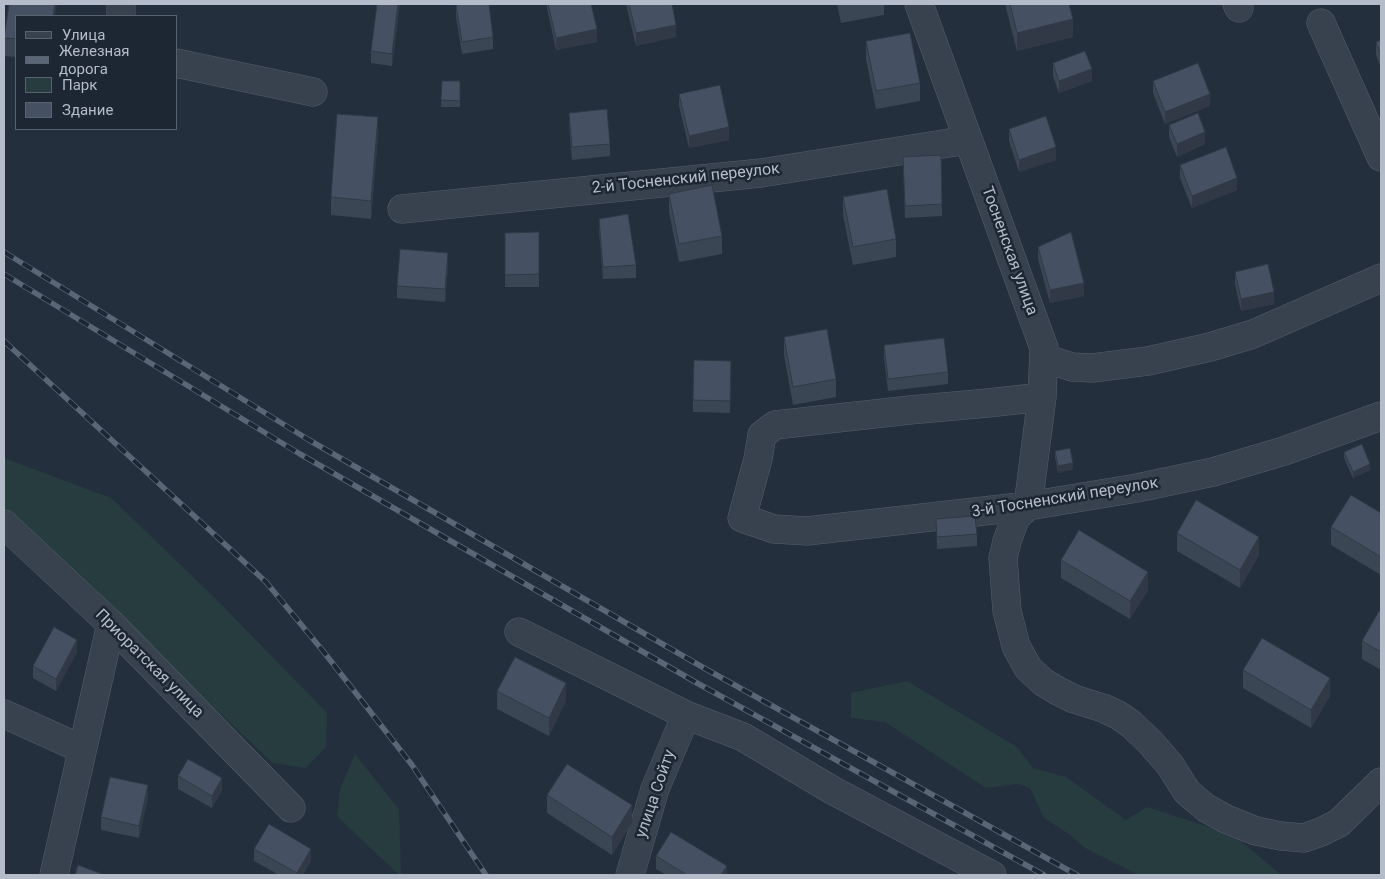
<!DOCTYPE html>
<html>
<head>
<meta charset="utf-8">
<style>
  body { margin:0 }
  #map { position:relative; width:1385px; height:879px; overflow:hidden; background:#242f3e; font-family:Roboto,sans-serif }
  canvas { display:block }
  .frame { position:absolute; inset:0; border:5px solid #b4bcc9; pointer-events:none }
  .legend { position:absolute; left:15px; top:15px; width:162px; height:115px; box-sizing:border-box; background:#1d2633; border:1px solid #59626f; margin:0; padding:6px 9px; list-style:none; font-size:15px; color:#b4bcc9 }
  .legend li { display:flex; align-items:center; gap:10px; height:25px }
  .legend b { width:25px; border:1px solid #59626f }
</style>
</head>
<body>
<div id="map">
<canvas width="1385" height="879"></canvas>
<div class="frame"></div>
<ul class="legend">
<li><b style="height:6px;background:#38414e"></b>Улица</li>
<li><b style="height:6px;background:#5a6575"></b>Железная дорога</li>
<li><b style="height:14px;background:#263c3f"></b>Парк</li>
<li><b style="height:14px;background:#455162"></b>Здание</li>
</ul>
</div>
<script>
const g = document.querySelector('canvas').getContext('2d');
g.lineJoin = 'round';
function fill(path, color) {
  g.fillStyle = color;
  g.fill(path, 'evenodd');
}
function poly(rows) {
  const path = new Path2D();
  for (const r of rows) {
    path.moveTo(r[0], r[1]);
    for (let i = 2; i < r.length; i += 2) path.lineTo(r[i], r[i + 1]);
  }
  return path;
}
function trace(path, color, width, dash) {
  g.strokeStyle = color;
  g.lineWidth = width;
  g.lineCap = dash ? 'butt' : 'round';
  g.setLineDash(dash || []);
  g.stroke(path);
}
function write(font, color, halo, rows, align = 'center') {
  g.font = font + ' Roboto,sans-serif';
  g.lineWidth = 5;
  g.setLineDash([]);
  g.textBaseline = 'middle';
  g.strokeStyle = halo;
  g.fillStyle = color;
  for (const [text, x, y, turn = 0] of rows) {
    g.save();
    g.translate(x, y);
    g.rotate((+turn || 0) * Math.PI / 180);
    g.textAlign = isNaN(turn) ? turn : align;
    if (halo) g.strokeText(text, 0, 0);
    g.fillText(text, 0, 0);
    g.restore();
  }
}
const green = poly([
  [4,458,111,498,217,600,327,713,326,747,306,768,273,763,4,513],
  [907,681,1017,747,1033,768,1066,777,1126,820,1147,807,1234,835,1281,875,1139,875,1085,848,1072,836,1044,818,1030,788,1018,784,986,788,885,722,851,718,851,693],
  [355,754,399,809,401,875,399,875,337,816,340,789]
]);
const minor = poly([
  [919,4,1044,348,1042,397,1028,506,1016,517,1007,541,1003,558,1007,611,1016,646,1028,668,1043,682,1058,691,1074,699,1103,708,1118,715,1131,724,1150,742,1170,765,1187,792,1206,808,1226,819,1256,831,1281,836,1304,838,1321,832,1339,823,1381,782],
  [1237,4,1239,8],
  [121,16,121,4],
  [1321,23,1381,157],
  [176,63,313,92],
  [402,209,761,173,968,140],
  [1044,358,1072,367,1092,368,1148,361,1210,347,1253,334,1381,278],
  [1042,397,988,403,910,410,775,425,762,435,758,459,742,518,774,529,807,531,1028,506,1137,488,1213,472,1284,451,1381,416],
  [4,524,111,624,291,808],
  [519,632,686,715,743,737,832,790,992,875],
  [4,714,82,749],
  [54,875,111,624],
  [630,875,655,789,686,715]
]);
const rail = poly([
  [4,252,309,440,704,668,1077,875],
  [4,274,300,454,697,683,1044,875],
  [4,341,266,582,323,651,412,765,486,875]
]);
const wall = poly([
  [400,4,392,66,371,63,371,51],
  [547,4,591,4,597,42,556,50,547,8],
  [626,4,672,4,676,37,636,46],
  [837,4,884,4,884,15,841,23],
  [1005,4,1069,4,1073,37,1017,51],
  [456,5,493,37,493,49,462,54,456,17],
  [16,16,16,57,4,56,4,38],
  [1381,40,1381,68,1376,55,1376,42],
  [866,41,920,83,920,101,876,109,866,59],
  [1053,63,1092,81,1059,93,1053,76],
  [442,81,460,81,460,107,441,107],
  [1153,81,1210,106,1165,124,1153,93],
  [679,94,729,140,689,148,679,106],
  [569,113,610,144,610,156,572,160,569,125],
  [1169,125,1205,144,1177,157,1169,137],
  [1009,129,1056,160,1019,172,1009,141],
  [378,135,371,219,331,215,331,197],
  [941,155,942,216,905,218,903,157],
  [1180,165,1237,190,1192,208,1180,178],
  [669,194,722,236,722,254,679,262,669,212],
  [843,197,896,239,896,257,853,265,843,215],
  [599,219,636,265,636,278,603,279,599,231],
  [539,232,539,287,505,287,505,233],
  [1038,247,1084,296,1050,303,1038,259],
  [448,265,445,302,397,298,397,286],
  [1235,272,1274,304,1241,311,1235,284],
  [784,337,836,379,836,397,793,405,784,355],
  [884,345,948,372,948,384,888,391,884,358],
  [731,374,730,413,693,412,693,400],
  [1055,451,1073,469,1058,473,1055,457],
  [1344,452,1370,470,1353,478,1344,458],
  [1381,513,1381,575,1331,545,1331,527],
  [936,519,977,534,977,546,937,549],
  [1177,533,1259,555,1240,588,1177,551],
  [1061,560,1148,590,1130,619,1061,578],
  [1381,612,1381,670,1362,659,1362,641],
  [77,652,56,691,33,678,33,666],
  [1243,670,1330,696,1311,728,1243,688],
  [497,691,566,701,549,736,497,709],
  [178,776,222,790,212,808,178,789],
  [547,795,632,823,612,855,547,813],
  [148,798,139,838,101,830,101,817],
  [254,849,311,861,303,875,279,875,254,861],
  [656,856,727,875,667,875,656,869]
]);
const shadedWall = poly([
  [55,4,57,4,55,16,53,16],
  [398,4,400,4,392,66,392,54],
  [1073,19,1073,37,1017,51,1017,33],
  [676,25,676,37,636,46,636,33],
  [597,29,597,42,556,50,556,38],
  [1092,69,1092,81,1059,93,1059,81],
  [1210,94,1210,106,1165,124,1165,112],
  [378,117,378,135,371,219,371,201],
  [729,127,729,140,689,148,689,136],
  [1205,132,1205,144,1177,157,1177,144],
  [1056,147,1056,160,1019,172,1019,160],
  [1237,178,1237,190,1192,208,1192,196],
  [448,253,448,265,445,302,445,289],
  [1084,283,1084,296,1050,303,1050,290],
  [1274,292,1274,304,1241,311,1241,299],
  [1073,463,1073,469,1058,473,1058,466],
  [1370,464,1370,470,1353,478,1353,472],
  [1259,537,1259,555,1240,588,1240,570],
  [1148,572,1148,590,1130,619,1130,601],
  [77,640,77,652,56,691,56,679],
  [1330,678,1330,696,1311,728,1311,710],
  [566,683,566,701,549,736,549,718],
  [222,778,222,790,212,808,212,796],
  [148,785,148,798,139,838,139,826],
  [632,805,632,823,612,855,612,837],
  [311,849,311,861,303,875,297,875,297,873],
  [727,866,727,875,721,875]
]);
const building = poly([
  [9,4,55,4,53,16,16,16,16,39,4,38,9,4],
  [377,4,398,4,392,54,371,51,377,4],
  [465,4,489,4,493,37,462,42,456,5,465,4],
  [548,4,591,4,597,29,556,38,548,4],
  [629,4,672,4,676,25,636,33,629,4],
  [1010,4,1069,4,1073,19,1017,33,1010,4],
  [910,33,920,83,876,91,866,41,910,33],
  [1381,40,1381,55,1376,42,1381,40],
  [1085,51,1092,69,1059,81,1053,63,1085,51],
  [1198,63,1210,94,1165,112,1153,81,1198,63],
  [442,81,460,81,460,101,441,100,442,81],
  [720,85,729,127,689,136,679,94,720,85],
  [607,109,610,144,572,147,569,113,607,109],
  [1198,113,1205,132,1177,144,1169,125,1198,113],
  [337,114,378,117,371,201,331,197,337,114],
  [1046,116,1056,147,1019,160,1009,129,1046,116],
  [1226,147,1237,178,1192,196,1180,165,1226,147],
  [941,155,942,204,905,206,903,157,941,155],
  [712,185,722,236,679,244,669,194,712,185],
  [887,189,896,239,853,247,843,197,887,189],
  [628,214,636,265,603,267,599,219,628,214],
  [539,232,539,274,505,275,505,233,539,232],
  [1071,232,1084,283,1050,290,1038,247,1071,232],
  [400,249,448,253,445,289,397,286,400,249],
  [1268,264,1274,292,1241,299,1235,272,1268,264],
  [827,329,836,379,793,387,784,337,827,329],
  [944,338,948,372,888,379,884,345,944,338],
  [694,360,731,361,730,401,693,400,694,360],
  [1362,444,1370,464,1353,472,1344,452,1362,444],
  [1070,448,1073,463,1058,466,1055,451,1070,448],
  [1351,495,1381,513,1381,557,1331,527,1351,495],
  [1196,500,1259,537,1240,570,1177,533,1196,500],
  [975,516,977,534,937,537,936,519,975,516],
  [1079,530,1148,572,1130,601,1061,560,1079,530],
  [1379,611,1381,612,1381,652,1362,641,1379,611],
  [54,627,77,640,56,679,33,666,54,627],
  [1262,638,1330,678,1311,710,1243,670,1262,638],
  [515,657,566,683,549,718,497,691,515,657],
  [188,759,222,778,212,796,178,776,188,759],
  [567,764,632,805,612,837,547,795,567,764],
  [110,777,148,785,139,826,101,817,110,777],
  [269,824,311,849,297,873,254,849,269,824],
  [671,832,727,866,721,875,687,875,656,856,671,832],
  [78,865,105,875,75,875,78,865]
]);
const streetNames = [
  ["2-й Тосненский переулок",686,179,-6],
  ["Тосненская улица",1009,251,70],
  ["3-й Тосненский переулок",1065,498,-9],
  ["Приоратская улица",149,664,45],
  ["улица Сойту",656,794,-71]
];
fill(green, '#263c3f');
trace(minor, '#565f6c', 29);
trace(minor, '#38414e', 28);
trace(rail, '#5a6575', 5.5);
trace(rail, '#1d2633', 4, [11]);
fill(wall, '#3b4654');
fill(shadedWall, '#303945');
fill(building, '#455162');
trace(building, '#303945', 1);
write('16px', '#b4bcc9', '#1d2633', streetNames);
</script>
</body>
</html>
